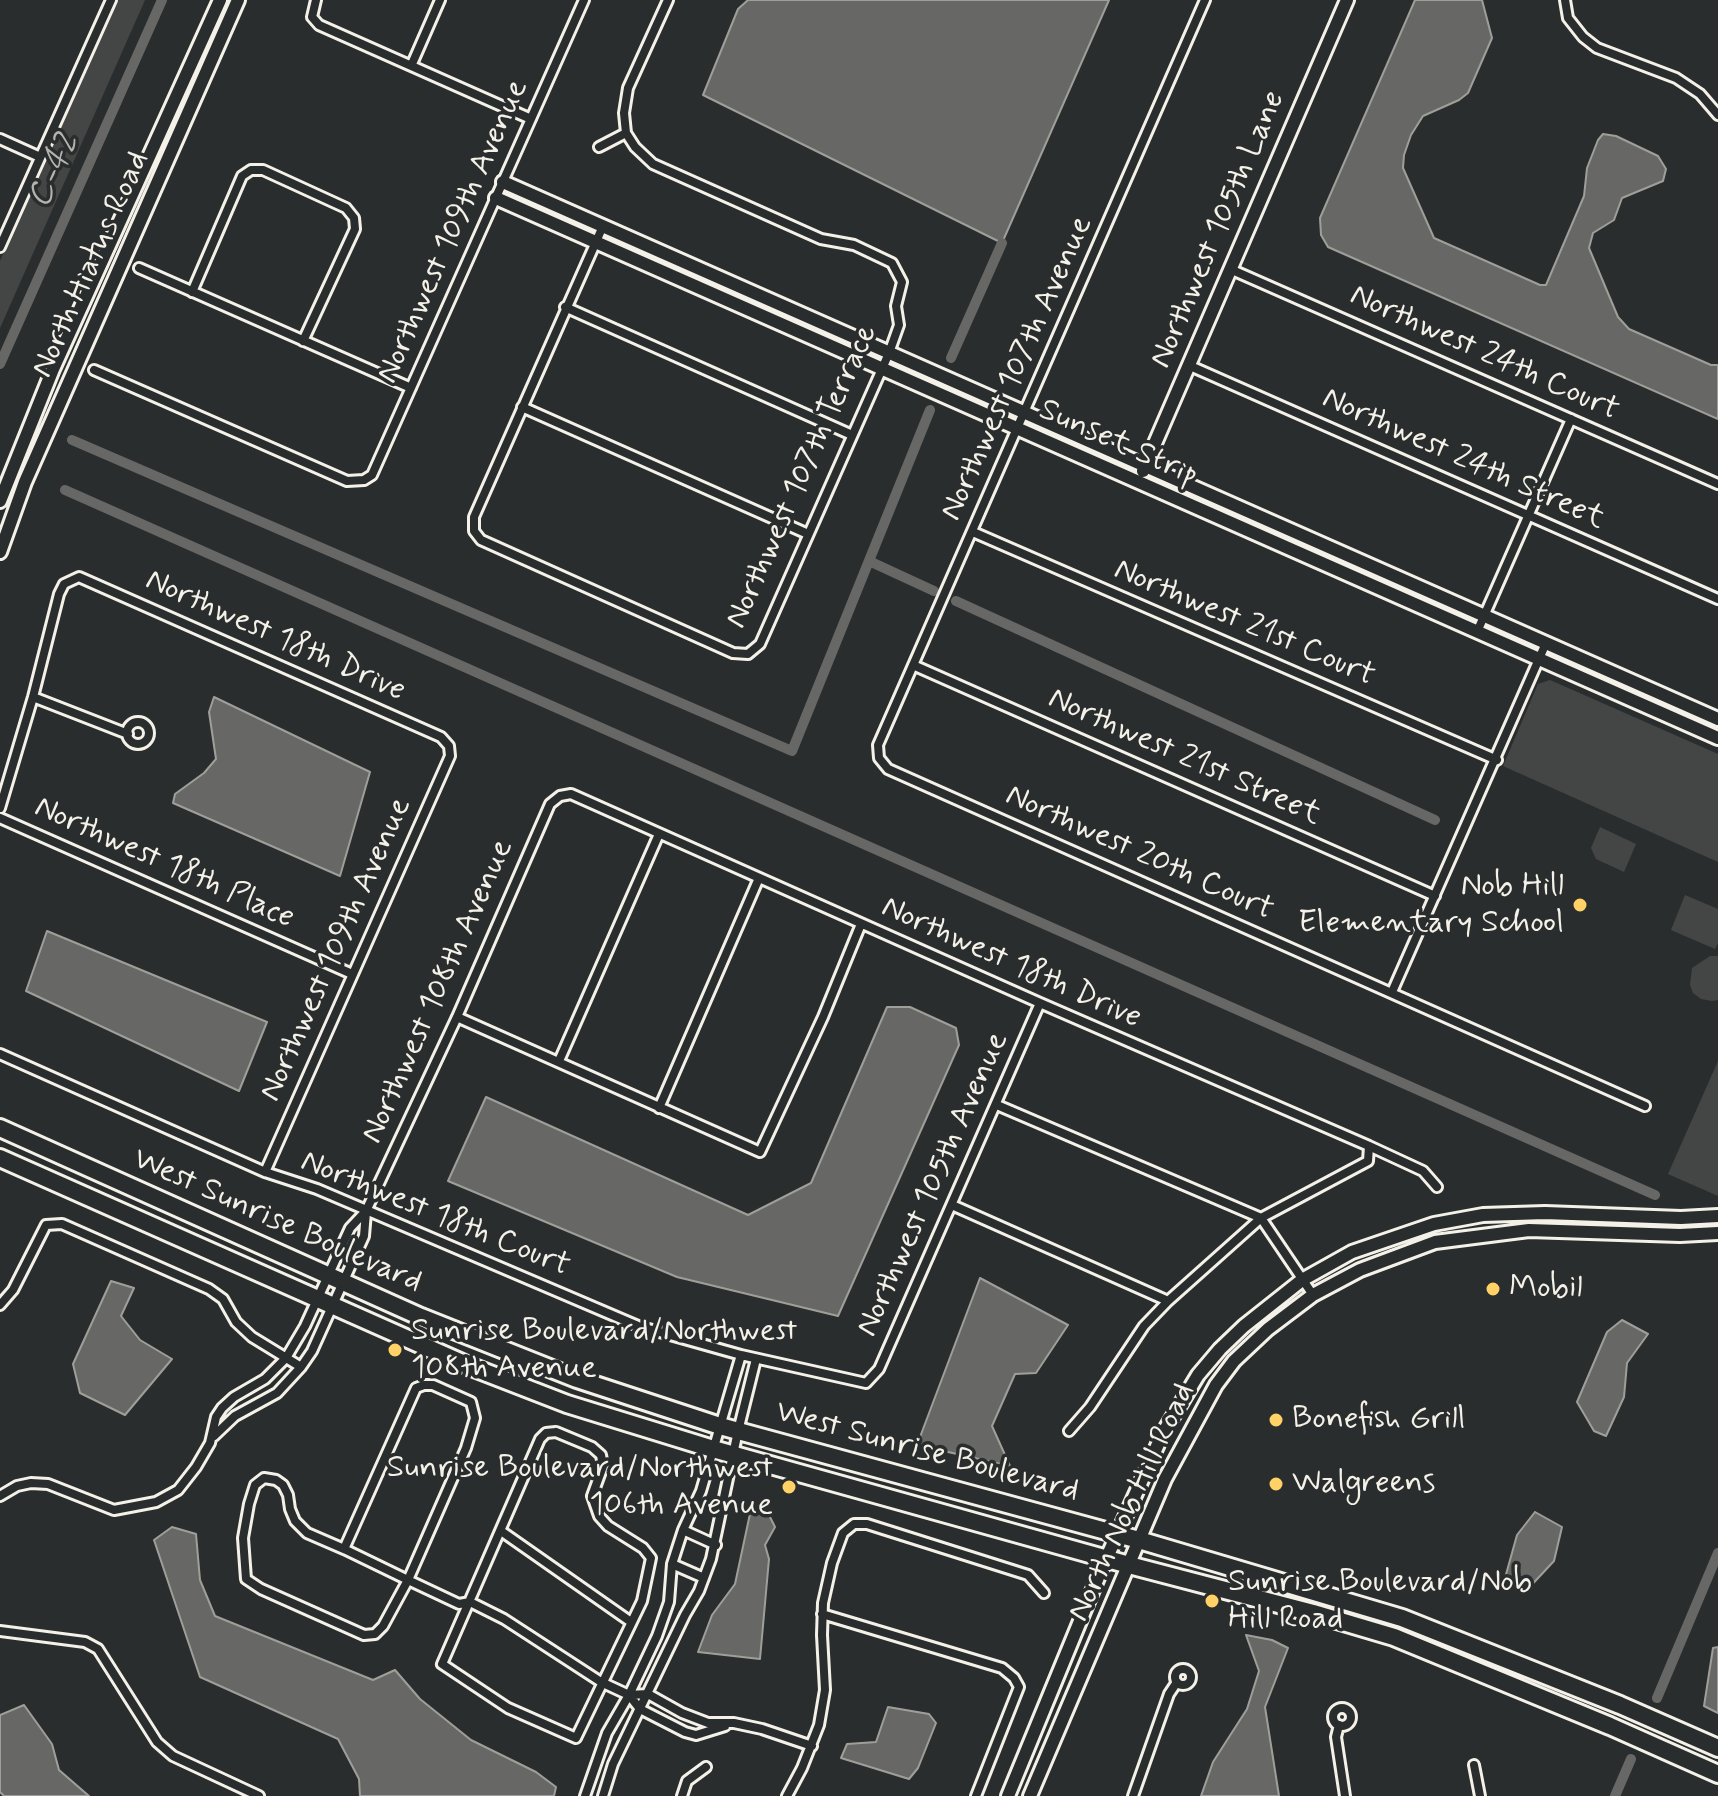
<!DOCTYPE html>
<html>
<head>
<meta charset="utf-8">
<style>
  body { margin:0 }
  canvas { display:block; background:#2a2d2e }
</style>
</head>
<body>
<canvas width="1718" height="1796"></canvas>
<script>
const g = document.querySelector('canvas').getContext('2d');
g.lineJoin = 'round';
function fill(path, color) {
  g.fillStyle = color;
  g.fill(path, 'evenodd');
}
function poly(rows) {
  const path = new Path2D();
  for (const r of rows) {
    if (r.length === 3) {
      path.moveTo(r[0] + r[2], r[1]);
      path.arc(r[0], r[1], r[2], 0, 2 * Math.PI);
      continue;
    }
    path.moveTo(r[0], r[1]);
    for (let i = 2; i < r.length; i += 2) path.lineTo(r[i], r[i + 1]);
  }
  return path;
}
function trace(path, color, width, dash) {
  g.strokeStyle = color;
  g.lineWidth = width;
  g.lineCap = dash ? 'butt' : 'round';
  g.setLineDash(dash || []);
  g.stroke(path);
}
function write(font, color, halo, rows, align = 'center') {
  g.font = font + ' Mynerve,sans-serif';
  g.lineWidth = 7;
  g.setLineDash([]);
  g.textBaseline = 'middle';
  g.strokeStyle = halo;
  g.fillStyle = color;
  for (const [text, x, y, turn = 0] of rows) {
    g.save();
    g.translate(x, y);
    g.rotate((+turn || 0) * Math.PI / 180);
    g.textAlign = isNaN(turn) ? turn : align;
    if (halo) g.strokeText(text, 0, 0);
    g.fillText(text, 0, 0);
    g.restore();
  }
}
const green = poly([
  [118,0,145,0,0,328,0,261],
  [1550,680,1718,754,1718,862,1503,766,1538,684],
  [1600,827,1636,844,1624,872,1596,859,1591,848],
  [1685,895,1718,909,1718,943,1715,949,1671,930],
  [1710,956,1718,956,1718,1000,1712,1001,1701,999,1693,993,1690,985,1692,968],
  [1718,1061,1718,1196,1668,1174]
]);
const water = poly([
  [748,0,1109,0,1002,243,703,95,738,9,748,0],
  [1415,0,1482,0,1492,38,1468,93,1459,100,1423,116,1411,135,1404,155,1403,168,1434,238,1540,285,1546,285,1584,196,1587,168,1598,140,1603,134,1616,136,1658,156,1666,169,1663,181,1622,198,1614,220,1593,233,1589,248,1618,317,1629,329,1711,365,1718,365,1718,419,1328,247,1321,235,1320,218,1415,0],
  [214,697,370,772,340,876,173,803,175,794,204,773,216,759,209,712,214,697],
  [47,931,267,1022,239,1091,26,991,47,931],
  [887,1007,910,1007,956,1028,959,1045,838,1316,677,1277,448,1181,486,1097,748,1215,811,1183,887,1007],
  [980,1278,1068,1325,1036,1373,1015,1374,992,1426,1010,1466,917,1445,980,1278],
  [111,1281,134,1288,121,1316,140,1340,172,1359,125,1415,80,1393,73,1364,111,1281],
  [1622,1320,1648,1334,1627,1363,1624,1397,1606,1436,1594,1431,1577,1402,1607,1332,1622,1320],
  [762,1501,775,1527,765,1545,769,1559,760,1659,698,1652,712,1615,735,1584,751,1509,762,1501],
  [1535,1512,1562,1527,1554,1561,1525,1592,1505,1578,1517,1535,1535,1512],
  [172,1527,196,1534,200,1580,215,1616,373,1680,395,1670,420,1699,471,1740,536,1772,556,1787,554,1796,360,1796,359,1779,338,1739,200,1677,154,1540,172,1527],
  [1246,1635,1272,1640,1288,1648,1265,1707,1279,1796,1201,1796,1213,1762,1247,1709,1259,1671,1246,1635],
  [1718,1647,1718,1713,1704,1706,1713,1648,1718,1647],
  [24,1705,52,1744,59,1770,89,1796,4,1796,0,1792,0,1715,24,1705],
  [888,1707,929,1714,936,1723,918,1768,909,1779,841,1758,847,1744,876,1742,888,1707]
]);
const canal = poly([
  [951,358,1002,243],
  [0,364,162,0],
  [72,440,792,751,930,410],
  [65,490,1655,1195],
  [869,561,934,591],
  [956,601,1435,820],
  [1657,1698,1718,1553],
  [1615,1796,1631,1759]
]);
const street = poly([
  [316,0,312,17,319,25,531,119],
  [1205,0,878,745,879,758,888,769,1645,1106],
  [1565,0,1568,18,1583,37,1597,48,1676,78,1700,94,1718,115],
  [412,64,440,0],
  [0,139,40,157],
  [599,147,626,133,624,113,628,88,668,0],
  [603,226,474,517,474,531,481,540,733,653,748,654,760,644,889,353,899,325,896,306,902,282,892,263,854,245,821,239,653,164,635,147,626,133],
  [0,247,111,0],
  [139,268,411,388],
  [1230,269,1718,484],
  [192,292,242,176,251,170,263,170,346,208,354,218,355,229,303,341],
  [565,307,852,435],
  [1188,365,1718,599],
  [94,370,347,481,364,480,372,475,584,0],
  [522,407,808,534],
  [973,532,1497,760],
  [1477,632,1571,419],
  [913,665,1435,896],
  [33,697,128,734],
  [138,733,11],
  [0,808,33,697,59,594,64,584,79,577,441,737,449,746,450,756,265,1172],
  [0,818,352,974],
  [1392,992,1546,643],
  [457,1017,760,1152,823,1017,861,924],
  [0,1054,265,1172,317,1189,638,1326,741,1355,866,1383,879,1369,1040,1003],
  [559,1061,659,834],
  [997,1105,1261,1218,1313,1295],
  [659,1108,759,878],
  [952,1205,1168,1301],
  [0,1305,13,1290,46,1225,62,1224,209,1289,223,1299,236,1322,252,1337,301,1367],
  [1069,1431,1090,1407,1144,1326,1168,1301,1261,1218,1368,1161,1369,1146],
  [556,1432,592,1447,601,1455,603,1466,592,1496,599,1516,608,1526,643,1548,651,1558,642,1601,576,1738,508,1708,442,1664,540,1439,546,1433,556,1432],
  [214,1436,235,1416,277,1393,301,1367,312,1351,364,1236,366,1212],
  [0,1496,17,1486,31,1483,48,1484,114,1510,156,1502,178,1490,196,1467,210,1443,216,1417,222,1408,234,1397,265,1379,286,1358,305,1326,350,1228,366,1211,457,1017,550,804,560,796,571,794,1040,1003,1369,1146,1423,1171,1437,1187],
  [683,1530,716,1545],
  [501,1531,631,1622],
  [344,1549,416,1388,424,1385,433,1385,471,1402,475,1418,466,1448,408,1580,383,1626,375,1634,364,1635,261,1589,246,1579,243,1538,249,1504,255,1485,264,1478,276,1480,283,1485,288,1495,290,1509,295,1521,307,1533,344,1549,408,1580,459,1604,470,1602,504,1619,601,1682,629,1695,648,1694,682,1713,708,1723,734,1723,762,1729,812,1746],
  [672,1564,704,1578],
  [822,1614,1002,1668,1014,1678,1019,1687,976,1796],
  [0,1631,85,1642,98,1649,157,1742,173,1756,259,1796],
  [1183,1677,8],
  [629,1695,640,1709,685,1732,696,1735,725,1726],
  [1342,1717,9],
  [1339,1725,1336,1737,1345,1796],
  [1474,1765,1480,1796],
  [585,1796,607,1733,629,1695,657,1636,669,1602,672,1564,683,1530,701,1491,741,1355],
  [603,1796,613,1764,685,1615,699,1591,711,1559,738,1431,756,1359],
  [682,1796,687,1781,706,1767],
  [787,1796,802,1768,819,1725,825,1690,822,1635,823,1603,832,1563,843,1533,854,1524,867,1524,1028,1575,1044,1593],
  [1133,1796,1169,1694,1177,1682]
]);
const secondary = poly([
  [503,182,1718,719],
  [496,198,1718,738],
  [1143,471,1347,0],
  [0,501,53,369,220,0],
  [0,552,25,482,238,0],
  [1008,1796,1099,1575,1163,1433,1198,1375,1220,1349,1244,1326,1302,1280,1352,1252,1434,1224,1483,1215,1545,1213,1681,1218,1718,1216],
  [1030,1796,1165,1479,1216,1385,1234,1361,1268,1329,1313,1295,1360,1270,1435,1242,1529,1230,1680,1235,1718,1233]
]);
const highway = poly([
  [0,1128,421,1317,577,1379,720,1426,1139,1540,1402,1618,1620,1705,1718,1748],
  [0,1158,469,1366,567,1404,713,1449,1129,1565,1313,1613,1394,1637,1610,1726,1718,1774]
]);
const markers = [
  [1580,905,8,"#ffd166"],
  [1493,1289,8,"#ffd166"],
  [395,1350,8,"#ffd166"],
  [1276,1420,8,"#ffd166"],
  [1276,1484,8,"#ffd166"],
  [789,1487,8,"#ffd166"],
  [1212,1601,8,"#ffd166"]
];
const streetNames = [
  ["Northwest 105th Lane",1219,230,-67],
  ["Northwest 109th Avenue",454,232,-66],
  ["North Hiatus Road",92,265,-66],
  ["Northwest 24th Court",1484,354,24],
  ["Northwest 107th Avenue",1018,369,-66],
  ["Sunset Strip",1118,444,24],
  ["Northwest 24th Street",1463,460,24],
  ["Northwest 107th Terrace",803,477,-66],
  ["Northwest 21st Court",1244,624,23],
  ["Northwest 18th Drive",275,637,24],
  ["Northwest 21st Street",1184,758,24],
  ["Northwest 20th Court",1139,854,24],
  ["Northwest 18th Place",164,864,24],
  ["Northwest 109th Avenue",337,950,-66],
  ["Northwest 18th Drive",1011,964,24],
  ["Northwest 108th Avenue",439,992,-66],
  ["Northwest 105th Avenue",934,1185,-66],
  ["Northwest 18th Court",435,1215,22],
  ["West Sunrise Boulevard",277,1222,24],
  ["West Sunrise Boulevard",927,1453,15],
  ["North Nob Hill Road",1133,1503,-65]
];
const poiNames = [
  ["Nob Hill",1564,887,"right"],
  ["Elementary School",1564,924,"right"],
  ["Mobil",1509,1289],
  ["Sunrise Boulevard/Northwest",411,1332],
  ["108th Avenue",411,1369],
  ["Bonefish Grill",1292,1420],
  ["Sunrise Boulevard/Northwest",773,1469,"right"],
  ["106th Avenue",773,1506,"right"],
  ["Walgreens",1292,1484],
  ["Sunrise Boulevard/Nob",1228,1583],
  ["Hill Road",1228,1620]
];
const waterNames = [
  ["C-42",55,171,-66]
];
fill(green, '#444645');
fill(water, '#676866');
trace(water, '#9f9f9a', 2);
trace(canal, '#676866', 10);
trace(street, '#f4f1e8', 14);
trace(secondary, '#f4f1e8', 18);
trace(highway, '#f4f1e8', 22);
trace(street, '#2a2d2e', 8);
trace(secondary, '#2a2d2e', 12);
trace(highway, '#2a2d2e', 16);
for (const [x, y, r, color] of markers) {
  const dot = new Path2D();
  dot.arc(x, y, r, 0, 2 * Math.PI);
  g.fillStyle = color;
  g.fill(dot);
  trace(dot, '#2a2d2e', 3);
}
write('32px', '#f4f1e8', '#2a2d2e', streetNames);
write('32px', '#f4f1e8', '#2a2d2e', poiNames, 'left');
write('italic 34px', '#b5b3ae', '#2a2d2e', waterNames);
</script>
</body>
</html>
